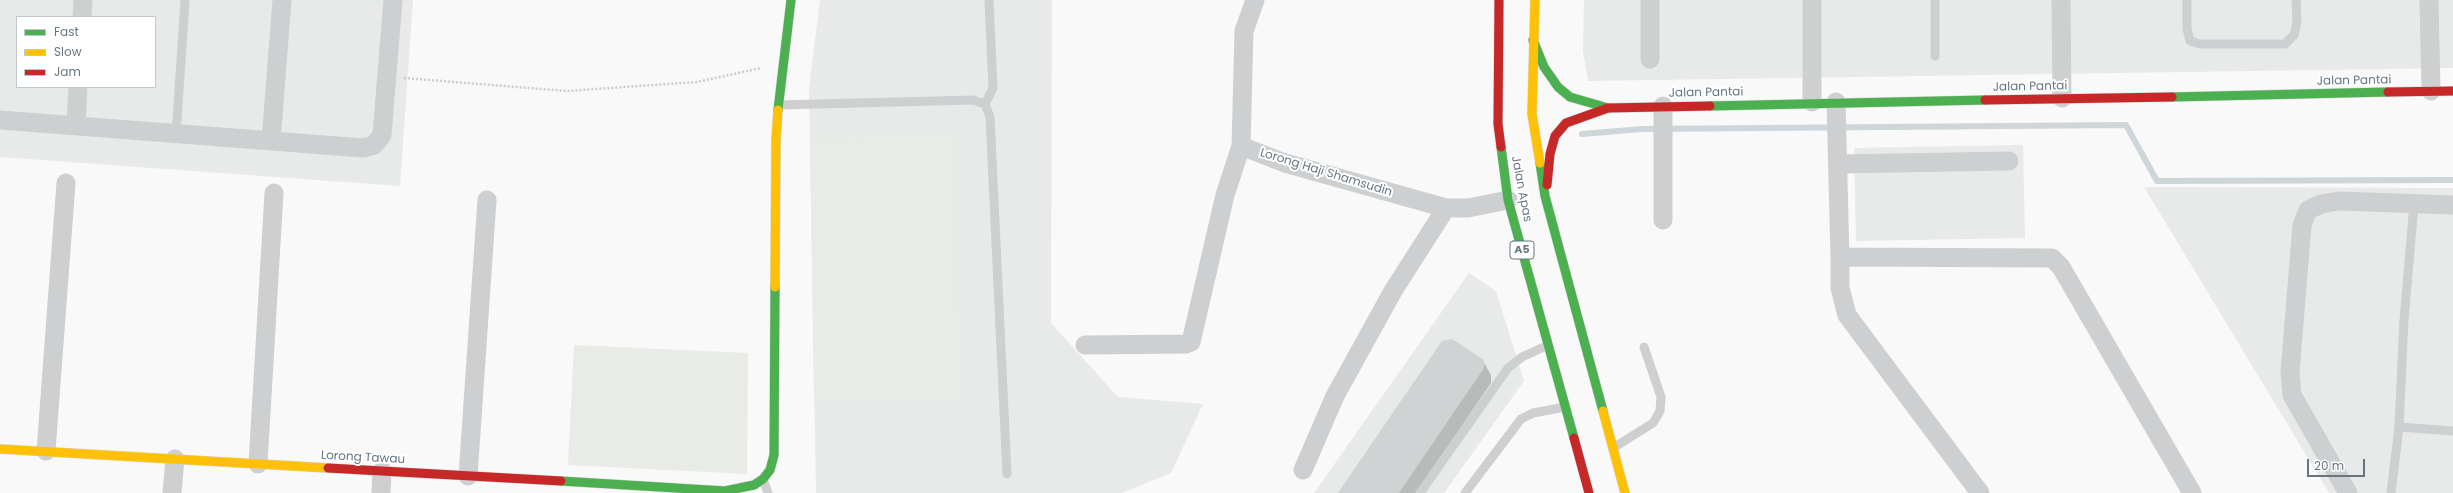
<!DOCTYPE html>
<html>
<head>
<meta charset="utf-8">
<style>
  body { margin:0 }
  #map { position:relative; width:2453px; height:493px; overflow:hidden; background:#f9f9f9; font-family:Poppins,sans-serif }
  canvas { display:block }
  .legend { position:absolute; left:16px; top:16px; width:140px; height:72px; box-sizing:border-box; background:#fff; border:1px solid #c1c8cd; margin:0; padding:5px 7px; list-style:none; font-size:12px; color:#657683 }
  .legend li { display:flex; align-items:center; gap:8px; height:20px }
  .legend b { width:20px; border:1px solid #c1c8cd }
  .scale { position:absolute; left:2307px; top:459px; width:58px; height:18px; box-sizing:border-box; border:2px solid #657683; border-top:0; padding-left:5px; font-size:12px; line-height:14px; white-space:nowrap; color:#657683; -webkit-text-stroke:3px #fff; paint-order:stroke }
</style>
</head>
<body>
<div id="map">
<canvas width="2453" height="493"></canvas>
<ul class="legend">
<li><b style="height:5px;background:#4caf50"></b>Fast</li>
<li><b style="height:5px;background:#ffc107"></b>Slow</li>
<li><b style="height:5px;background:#c62828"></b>Jam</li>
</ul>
<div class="scale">20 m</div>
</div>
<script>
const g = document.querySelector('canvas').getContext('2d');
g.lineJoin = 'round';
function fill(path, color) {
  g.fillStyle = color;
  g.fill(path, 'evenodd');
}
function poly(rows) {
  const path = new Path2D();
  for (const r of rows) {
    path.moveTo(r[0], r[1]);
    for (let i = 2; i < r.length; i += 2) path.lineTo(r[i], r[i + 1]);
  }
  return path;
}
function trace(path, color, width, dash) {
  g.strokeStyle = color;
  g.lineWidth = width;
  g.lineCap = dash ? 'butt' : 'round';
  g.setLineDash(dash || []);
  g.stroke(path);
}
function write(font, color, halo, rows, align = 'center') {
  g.font = font + ' Poppins,sans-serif';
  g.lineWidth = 4;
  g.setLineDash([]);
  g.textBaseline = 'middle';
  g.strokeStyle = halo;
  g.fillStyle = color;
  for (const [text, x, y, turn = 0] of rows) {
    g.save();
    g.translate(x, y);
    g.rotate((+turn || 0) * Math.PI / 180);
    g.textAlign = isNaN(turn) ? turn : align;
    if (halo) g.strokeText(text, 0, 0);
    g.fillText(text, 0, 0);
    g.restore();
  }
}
const built = poly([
  [0,0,413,0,400,186,0,157],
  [17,17,155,17,155,87,17,87],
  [820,0,1052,0,1051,323,1118,397,1203,404,1171,473,1122,493,816,493,809,88],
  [1584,0,2453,0,2453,68,1588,81,1583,51],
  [2023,145,2025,238,1856,241,1854,148],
  [2144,187,2453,188,2453,493,2329,493],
  [1469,273,1496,291,1524,381,1444,493,1314,493]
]);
const green = poly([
  [952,133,961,400,814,402,810,140],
  [574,345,748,353,747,474,568,465]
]);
const shadow = poly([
  [1483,361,1491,375,1491,383,1416,493,1339,493]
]);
const stream = poly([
  [1582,134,1642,129,2126,125,2157,181,2453,180]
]);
const building = poly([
  [1452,339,1484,360,1484,368,1399,493,1338,493,1442,341]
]);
const path = poly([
  [404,78,567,91,697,82,761,68]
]);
const lane = poly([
  [1935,0,1935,56],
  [2187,0,2187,29,2190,41,2200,44,2285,44,2294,35,2297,22,2296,0],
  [985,104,993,88,989,0],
  [779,105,973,100,985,104,990,117,1007,474],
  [176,134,185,0],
  [2399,427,2453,431],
  [1613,448,1653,423,1660,411,1661,397,1644,347],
  [763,479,768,493],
  [1420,493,1508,368,1522,357,1548,345],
  [1465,493,1521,419,1533,413,1565,407],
  [2391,493,2399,427,2404,320,2414,204]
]);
const street = poly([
  [1255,0,1244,31,1241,146,1285,163,1446,208,1468,208,1508,200],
  [1650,0,1650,59],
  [1812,0,1812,102],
  [2061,0,2062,98],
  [2429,0,2431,91],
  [82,17,83,0],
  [1836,102,1840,257,2052,258,2061,267,2192,493],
  [1663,106,1663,220],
  [0,120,363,148,374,145,382,135,393,0],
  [76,125,78,87],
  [271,141,282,0],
  [1838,164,2009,161],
  [1840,257,1840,288,1847,315,1980,493],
  [1085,345,1186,344,1191,342,1225,195,1241,146],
  [46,451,66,183],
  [258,464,274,193],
  [1303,470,1335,396,1393,291,1446,208],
  [468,476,487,200],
  [172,493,175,459],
  [381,493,382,471],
  [2348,493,2292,395,2290,372,2302,225,2308,210,2321,204,2339,201,2453,205]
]);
const fast = poly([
  [1533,40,1544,67,1558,87,1570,97,1608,108],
  [2172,97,2388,92],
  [1710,106,1985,100],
  [778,110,791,0],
  [1501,147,1508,200,1574,438],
  [1540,163,1545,196,1603,411],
  [561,481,725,491,754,485,763,479,770,470,774,455,775,287]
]);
const slow = poly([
  [1535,0,1532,114,1540,163],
  [775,287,776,139,778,110],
  [1603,411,1625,493],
  [0,449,328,468]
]);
const jam = poly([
  [1499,0,1498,124,1501,147],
  [2388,92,2453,91],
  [1985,100,2172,97],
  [1547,185,1550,154,1555,136,1566,123,1608,108,1710,106],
  [1574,438,1589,493],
  [328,468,561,481]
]);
const shields = [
  [1522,250,24]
];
const shieldNames = [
  ["A5",1522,250]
];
const streetNames = [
  ["Jalan Pantai",2354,81,-1],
  ["Jalan Pantai",2030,87,-1],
  ["Jalan Pantai",1706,93,-1],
  ["Lorong Haji Shamsudin",1326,173,17],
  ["Jalan Apas",1521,189,79],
  ["Lorong Tawau",363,458,3]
];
fill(built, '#e8e9e9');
fill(green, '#e8ebe6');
fill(shadow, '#0003');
trace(stream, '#ced6d9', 6);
fill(building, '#d0d2d3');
trace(fast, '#d5d6d7', 10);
trace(slow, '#d5d6d7', 10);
trace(jam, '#d5d6d7', 10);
trace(path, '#cbcccd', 2.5, [2, 2]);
trace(lane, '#cecfd0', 9);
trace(street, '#cecfd0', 19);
trace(fast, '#4caf50', 9);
trace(slow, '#ffc107', 9);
trace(jam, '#c62828', 9);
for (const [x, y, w] of shields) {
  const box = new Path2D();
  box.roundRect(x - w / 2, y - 9, w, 18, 3);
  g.fillStyle = '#fff';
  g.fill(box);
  trace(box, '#657683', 1);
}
write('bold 11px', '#657683', null, shieldNames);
write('12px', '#657683', '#fff', streetNames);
</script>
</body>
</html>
